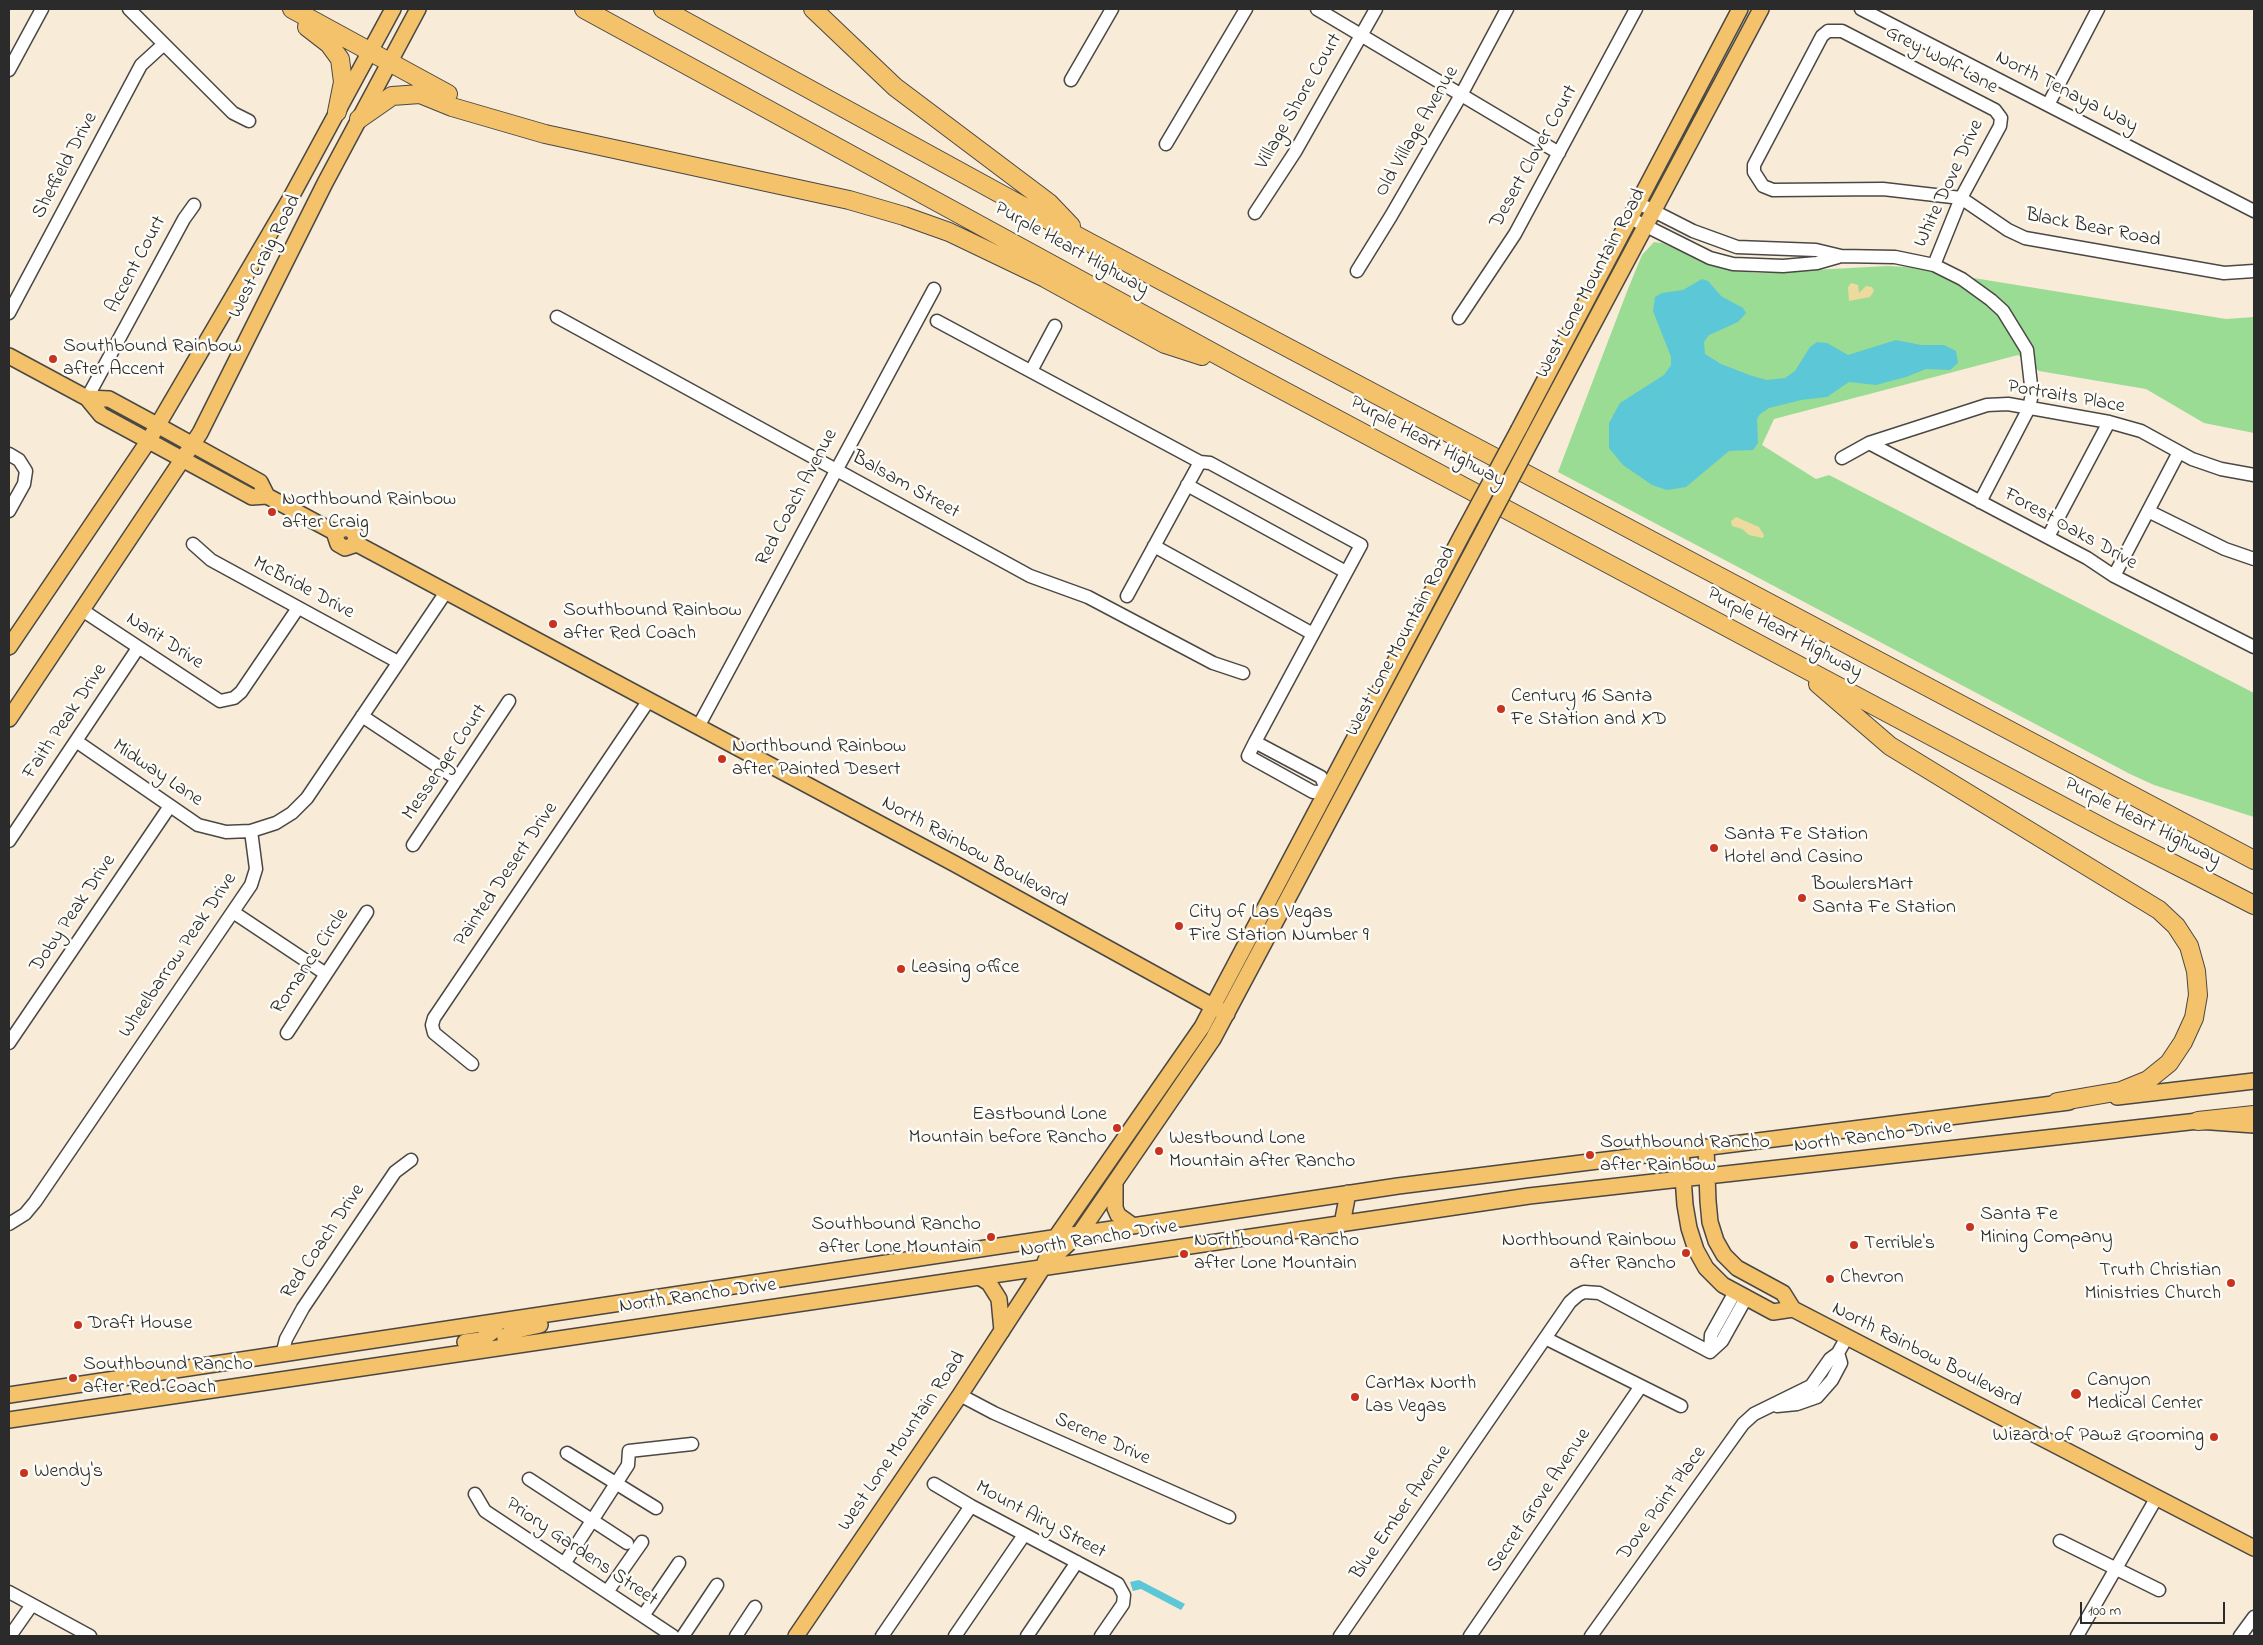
<!DOCTYPE html>
<html>
<head>
<meta charset="utf-8">
<style>
  body { margin:0 }
  #map { position:relative; width:2263px; height:1645px; overflow:hidden; background:#f8ebd8; font-family:"Indie Flower",sans-serif }
  canvas { display:block }
  .frame { position:absolute; inset:0; border:10px solid #2b2b2b; pointer-events:none }
  .scale { position:absolute; left:2080px; top:1602px; width:145px; height:22px; box-sizing:border-box; border:2px solid #2b2b2b; border-top:0; padding-left:6px; font-size:15px; line-height:18px; white-space:nowrap; color:#2b2b2b; -webkit-text-stroke:4px #fdfcf7; paint-order:stroke }
</style>
</head>
<body>
<div id="map">
<canvas width="2263" height="1645"></canvas>
<div class="frame"></div>
<div class="scale">100 m</div>
</div>
<script>
const g = document.querySelector('canvas').getContext('2d');
g.lineJoin = 'round';
function fill(path, color) {
  g.fillStyle = color;
  g.fill(path, 'evenodd');
}
function poly(rows) {
  const path = new Path2D();
  for (const r of rows) {
    path.moveTo(r[0], r[1]);
    for (let i = 2; i < r.length; i += 2) path.lineTo(r[i], r[i + 1]);
  }
  return path;
}
function trace(path, color, width, dash) {
  g.strokeStyle = color;
  g.lineWidth = width;
  g.lineCap = dash ? 'butt' : 'round';
  g.setLineDash(dash || []);
  g.stroke(path);
}
function write(font, color, halo, rows, align = 'center') {
  g.font = font + ' "Indie Flower",sans-serif';
  g.lineWidth = 5;
  g.setLineDash([]);
  g.textBaseline = 'middle';
  g.strokeStyle = halo;
  g.fillStyle = color;
  for (const [text, x, y, turn = 0] of rows) {
    g.save();
    g.translate(x, y);
    g.rotate((+turn || 0) * Math.PI / 180);
    g.textAlign = isNaN(turn) ? turn : align;
    if (halo) g.strokeText(text, 0, 0);
    g.fillText(text, 0, 0);
    g.restore();
  }
}
const green = poly([
  [1654,242,1662,243,1716,266,1736,271,1758,273,1887,266,1906,267,2226,319,2254,317,2254,433,2204,423,2146,389,2039,371,2018,355,1774,419,1762,445,1816,479,1829,475,2254,693,2254,817,2154,785,2130,774,1558,472,1628,289,1642,255]
]);
const sand = poly([
  [1851,283,1858,285,1859,293,1866,286,1872,287,1874,291,1870,297,1849,301,1848,287],
  [1736,517,1759,527,1764,535,1763,538,1749,535,1742,529,1732,526,1731,521]
]);
const water = poly([
  [1702,279,1708,281,1721,296,1743,308,1746,313,1738,322,1709,335,1704,342,1705,354,1721,364,1752,376,1767,380,1785,378,1795,371,1810,347,1817,342,1827,343,1848,355,1896,340,1921,345,1944,345,1956,351,1958,363,1950,370,1926,369,1906,377,1876,385,1849,382,1827,397,1801,400,1769,408,1760,414,1757,419,1758,443,1753,450,1729,451,1686,487,1667,490,1652,485,1623,465,1609,448,1609,423,1620,403,1664,375,1671,365,1671,357,1653,311,1655,297,1662,293,1683,290],
  [1139,1580,1185,1604,1181,1610,1141,1589,1133,1591,1130,1582]
]);
const minor = poly([
  [129,9,233,113,249,121],
  [1317,9,1559,153],
  [1861,9,2254,211],
  [9,70,42,9],
  [1071,80,1112,9],
  [2048,105,2098,9],
  [1166,144,1246,9],
  [1638,203,1693,231,1737,247,1816,250,1841,256,1895,257,1934,265,1962,279,1991,300,2003,311,2027,350,2032,394,2029,408,1980,502],
  [1255,213,1295,152,1376,9],
  [1630,218,1710,258,1733,264,1783,266,1817,263,1838,257],
  [1934,265,1961,198,2000,126,2001,118,1995,110,1842,31,1828,31,1822,36,1754,165,1754,172,1763,186,1773,190,1883,189,1961,198,2008,230,2025,238,2224,273,2254,271],
  [1357,271,1391,216,1461,95,1507,9],
  [9,313,141,65,164,44],
  [557,317,1030,576,1088,597,1213,663,1243,673],
  [1459,318,1515,234,1636,9],
  [937,321,1200,462,1210,463,1361,545,1313,634,1255,742,1248,756,1313,792,1327,791,1321,777,1255,742],
  [1031,371,1055,326],
  [87,398,184,219,194,205],
  [1869,443,2087,558,2114,576,2254,647],
  [9,454,19,460,26,471,24,484,9,511],
  [1842,458,1869,443,1987,405,2008,404,2109,422,2141,431,2192,459,2221,469,2254,475],
  [1187,485,1346,572],
  [2148,511,2225,549,2254,559],
  [2048,537,2109,422],
  [193,544,211,560,398,662],
  [1154,546,1313,634],
  [2114,576,2179,452],
  [1127,596,1200,462],
  [82,610,220,701,234,698,241,692,298,608],
  [362,716,457,779],
  [698,727,934,289],
  [76,741,198,825,226,832,251,831,276,823,292,813,307,798,446,592],
  [9,841,138,648],
  [413,845,509,701],
  [233,912,326,974],
  [287,1033,367,912],
  [9,1043,170,806],
  [472,1064,434,1033,432,1025,434,1018,649,700],
  [9,1224,25,1214,35,1202,251,885,256,869,251,831],
  [1545,1338,1681,1406],
  [1710,1352,1711,1335,1735,1292],
  [1710,1352,1722,1341,1746,1298],
  [282,1355,286,1339,303,1308,395,1172,411,1160],
  [960,1395,994,1413,1229,1517],
  [1777,1406,1797,1404,1817,1397,1832,1380,1841,1363,1838,1353],
  [567,1453,656,1508],
  [529,1479,627,1543],
  [934,1484,971,1506,1118,1584,1124,1595,1123,1604,1101,1636],
  [475,1494,485,1511,673,1636],
  [2060,1541,2159,1590],
  [564,1564,628,1465,629,1451,692,1444],
  [9,1592,90,1636],
  [607,1592,642,1542],
  [643,1616,679,1563],
  [10,1636,31,1606],
  [683,1636,717,1585],
  [736,1636,755,1607],
  [882,1636,971,1506],
  [955,1636,1024,1535],
  [1027,1636,1077,1562],
  [1340,1636,1570,1302,1578,1295,1584,1292,1599,1293,1710,1352],
  [1470,1636,1641,1386],
  [1591,1636,1743,1424,1754,1414,1811,1386,1830,1359,1838,1353,1847,1337],
  [2077,1636,2157,1497],
  [2240,1636,2254,1617]
]);
const major = poly([
  [9,356,87,398,101,415,252,497,267,496,334,532,338,544,345,548,357,544],
  [87,398,109,399,157,425,260,482,267,496],
  [1519,429,1740,9],
  [1533,437,1761,9],
  [334,532,347,528,354,532,357,544,955,864,1227,1014],
  [9,647,149,440,290,199,393,9],
  [9,719,200,433,325,183,418,9],
  [2117,1097,2254,1081],
  [1706,1147,1708,1201,1710,1222,1716,1241,1724,1255,1737,1268,1783,1293,1793,1309,2254,1548],
  [1681,1149,1685,1205,1689,1228,1696,1250,1706,1268,1723,1285,1773,1312,1793,1309],
  [1115,1183,1115,1208,1118,1215,1132,1225],
  [1342,1224,1348,1193],
  [1046,1264,1080,1233,1213,1039,1477,543],
  [981,1278,989,1283,999,1299,1002,1331],
  [465,1342,481,1340,492,1332,498,1322],
  [505,1346,505,1337,513,1331,540,1325],
  [9,1395,1398,1186,2069,1102],
  [9,1420,1529,1196,2198,1121,2254,1125],
  [796,1636,960,1395,1042,1269,1056,1237,1202,1027,1462,535]
]);
const highway = poly([
  [292,9,448,94],
  [584,9,1243,369,2111,832,2254,905],
  [663,9,1081,238,2254,860],
  [813,9,895,87,1049,203,1071,226],
  [307,27,329,44,340,59,343,82,337,112],
  [359,119,392,96,420,94,452,107,545,134,849,200,904,216,949,232,1045,278,1165,344,1202,356],
  [1818,684,1890,746,2159,910,2176,926,2189,946,2196,971,2198,995,2194,1018,2183,1042,2169,1063,2148,1080,2121,1091,2057,1102],
  [2198,1121,2254,1115]
]);
const majorBridge = poly([
  [1462,535,1519,429],
  [1477,543,1533,437]
]);
const markers = [
  [53,359,5,"#c8321e"],
  [272,512,5,"#c8321e"],
  [553,624,5,"#c8321e"],
  [1501,709,5,"#c8321e"],
  [722,759,5,"#c8321e"],
  [1714,848,5,"#c8321e"],
  [1802,898,5,"#c8321e"],
  [1179,926,5,"#c8321e"],
  [901,969,5,"#c8321e"],
  [1117,1128,5,"#c8321e"],
  [1159,1151,5,"#c8321e"],
  [1590,1155,5,"#c8321e"],
  [1970,1227,5,"#c8321e"],
  [991,1237,5,"#c8321e"],
  [1854,1245,5,"#c8321e"],
  [1686,1253,5,"#c8321e"],
  [1184,1254,5,"#c8321e"],
  [1830,1279,5,"#c8321e"],
  [2231,1283,5,"#c8321e"],
  [78,1325,5,"#c8321e"],
  [73,1378,5,"#c8321e"],
  [2076,1394,6,"#c8321e"],
  [1355,1397,5,"#c8321e"],
  [2214,1437,5,"#c8321e"],
  [24,1473,5,"#c8321e"]
];
const streetNames = [
  ["Grey Wolf Lane",1941,61,28],
  ["North Tenaya Way",2066,93,27],
  ["Village Shore Court",1300,102,-60],
  ["Old Village Avenue",1418,132,-60],
  ["Desert Clover Court",1535,157,-61],
  ["Sheffield Drive",66,166,-62],
  ["White Dove Drive",1950,184,-65],
  ["Black Bear Road",2093,229,11],
  ["Purple Heart Highway",1071,250,29],
  ["West Craig Road",266,257,-63],
  ["Accent Court",137,265,-62],
  ["West Lone Mountain Road",1592,284,-62],
  ["Portraits Place",2066,398,10],
  ["Purple Heart Highway",1427,443,28],
  ["Balsam Street",905,486,29],
  ["Red Coach Avenue",798,498,-62],
  ["Forest Oaks Drive",2070,530,29],
  ["McBride Drive",303,589,28],
  ["Purple Heart Highway",1784,634,28],
  ["Narit Drive",164,642,33],
  ["West Lone Mountain Road",1402,642,-62],
  ["Faith Peak Drive",66,722,-56],
  ["Messenger Court",446,763,-56],
  ["Midway Lane",157,774,34],
  ["Purple Heart Highway",2142,823,27],
  ["North Rainbow Boulevard",974,853,29],
  ["Painted Desert Drive",507,875,-56],
  ["Doby Peak Drive",74,914,-56],
  ["Wheelbarrow Peak Drive",179,956,-56],
  ["Romance Circle",311,962,-56],
  ["North Rancho Drive",1873,1138,-7],
  ["North Rancho Drive",1099,1240,-9],
  ["Red Coach Drive",324,1242,-56],
  ["North Rancho Drive",698,1297,-8],
  ["North Rainbow Boulevard",1926,1356,27],
  ["Serene Drive",1102,1440,24],
  ["West Lone Mountain Road",903,1442,-56],
  ["Secret Grove Avenue",1540,1501,-56],
  ["Dove Point Place",1663,1504,-54],
  ["Blue Ember Avenue",1402,1513,-55],
  ["Mount Airy Street",1040,1521,28],
  ["Priory Gardens Street",581,1553,34]
];
const poiNames = [
  ["Southbound Rainbow",63,348],
  ["after Accent",63,371],
  ["Northbound Rainbow",282,501],
  ["after Craig",282,524],
  ["Southbound Rainbow",563,612],
  ["after Red Coach",563,635],
  ["Century 16 Santa",1511,698],
  ["Fe Station and XD",1511,721],
  ["Northbound Rainbow",732,748],
  ["after Painted Desert",732,771],
  ["Santa Fe Station",1724,836],
  ["Hotel and Casino",1724,859],
  ["BowlersMart",1812,886],
  ["Santa Fe Station",1812,909],
  ["City of Las Vegas",1189,914],
  ["Fire Station Number 9",1189,937],
  ["Leasing office",911,969],
  ["Eastbound Lone",1107,1116,"right"],
  ["Mountain before Rancho",1107,1139,"right"],
  ["Westbound Lone",1169,1140],
  ["Mountain after Rancho",1169,1163],
  ["Southbound Rancho",1600,1144],
  ["after Rainbow",1600,1167],
  ["Santa Fe",1980,1216],
  ["Mining Company",1980,1239],
  ["Southbound Rancho",981,1226,"right"],
  ["after Lone Mountain",981,1249,"right"],
  ["Northbound Rancho",1194,1242],
  ["after Lone Mountain",1194,1265],
  ["Northbound Rainbow",1676,1242,"right"],
  ["after Rancho",1676,1265,"right"],
  ["Terrible's",1864,1245],
  ["Truth Christian",2221,1272,"right"],
  ["Ministries Church",2221,1295,"right"],
  ["Chevron",1840,1279],
  ["Draft House",88,1325],
  ["Southbound Rancho",83,1366],
  ["after Red Coach",83,1389],
  ["Canyon",2087,1382],
  ["Medical Center",2087,1405],
  ["CarMax North",1365,1385],
  ["Las Vegas",1365,1408],
  ["Wizard of Pawz Grooming",2204,1437,"right"],
  ["Wendy's",34,1473]
];
fill(green, '#9adc93');
fill(sand, '#eeda9e');
fill(water, '#5cc7d6');
trace(minor, '#4a4845', 15);
trace(major, '#4a4845', 18);
trace(highway, '#4a4845', 20);
trace(minor, '#fff', 12);
trace(major, '#f4c26a', 15);
trace(highway, '#f4c26a', 18);
trace(majorBridge, '#4a4845', 18, []);
trace(majorBridge, '#f4c26a', 15);
for (const [x, y, r, color] of markers) {
  const dot = new Path2D();
  dot.arc(x, y, r, 0, 2 * Math.PI);
  g.fillStyle = color;
  g.fill(dot);
  trace(dot, '#fdfcf7', 2);
}
write('20px', '#2b2b2b', '#fdfcf7', streetNames);
write('20px', '#2b2b2b', '#fdfcf7', poiNames, 'left');
</script>
</body>
</html>
